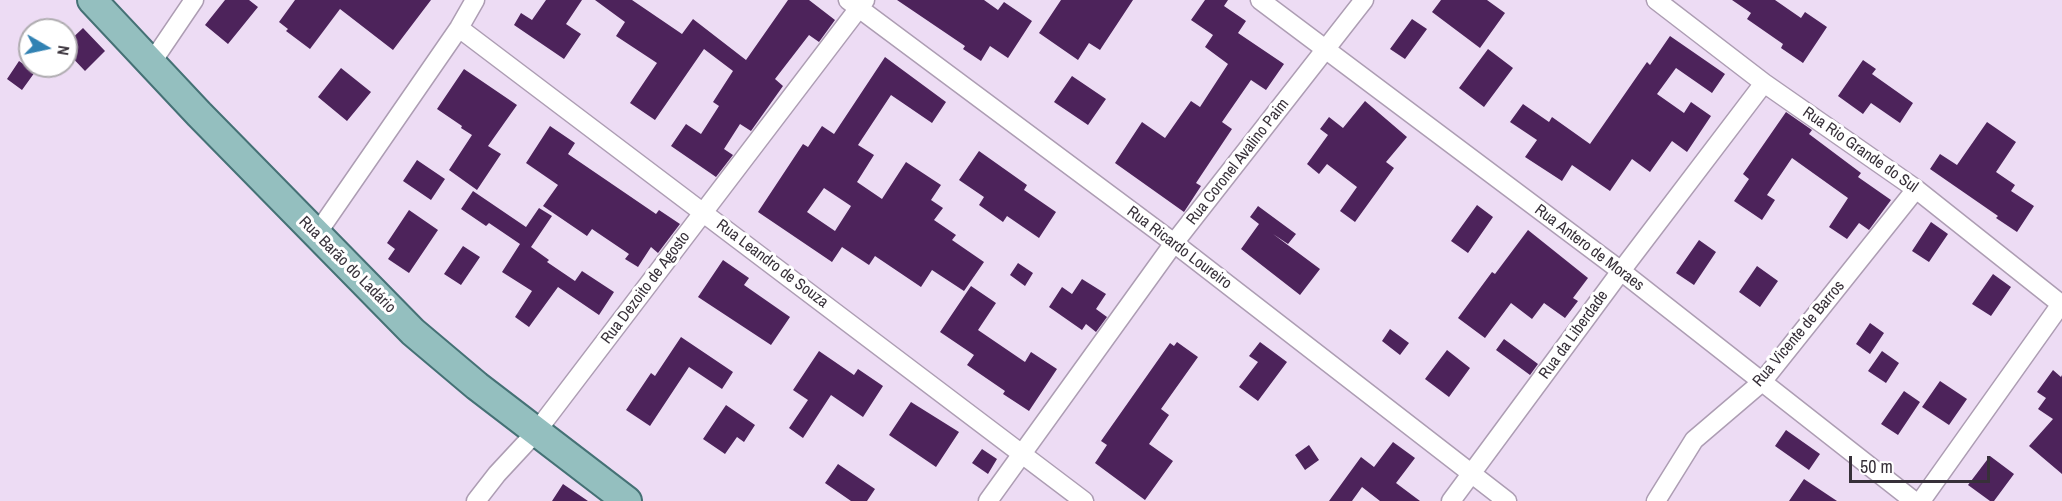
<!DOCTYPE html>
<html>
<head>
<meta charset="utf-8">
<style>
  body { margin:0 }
  #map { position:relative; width:2062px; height:501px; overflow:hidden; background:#eddcf4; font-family:"Archivo Narrow",sans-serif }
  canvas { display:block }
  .north { position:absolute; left:18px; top:18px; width:60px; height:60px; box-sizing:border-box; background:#fff; border:2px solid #afacb0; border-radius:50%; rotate:99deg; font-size:16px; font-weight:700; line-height:24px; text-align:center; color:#373039 }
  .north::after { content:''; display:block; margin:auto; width:21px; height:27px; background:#3182b3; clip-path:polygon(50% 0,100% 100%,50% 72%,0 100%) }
  .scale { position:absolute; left:1849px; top:456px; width:141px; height:27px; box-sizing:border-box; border:3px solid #373039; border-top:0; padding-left:8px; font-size:18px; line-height:21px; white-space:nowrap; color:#373039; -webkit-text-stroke:4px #fff; paint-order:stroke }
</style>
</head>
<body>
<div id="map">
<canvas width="2062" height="501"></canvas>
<div class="north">N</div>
<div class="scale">50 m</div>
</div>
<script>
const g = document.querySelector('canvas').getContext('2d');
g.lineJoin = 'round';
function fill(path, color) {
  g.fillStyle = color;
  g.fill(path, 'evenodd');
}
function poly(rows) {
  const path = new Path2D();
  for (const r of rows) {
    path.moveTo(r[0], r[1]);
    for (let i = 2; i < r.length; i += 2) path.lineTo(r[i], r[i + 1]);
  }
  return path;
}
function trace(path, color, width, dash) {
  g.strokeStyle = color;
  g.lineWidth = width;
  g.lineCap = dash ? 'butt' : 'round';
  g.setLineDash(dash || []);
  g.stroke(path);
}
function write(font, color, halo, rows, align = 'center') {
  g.font = font + ' "Archivo Narrow",sans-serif';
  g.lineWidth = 6;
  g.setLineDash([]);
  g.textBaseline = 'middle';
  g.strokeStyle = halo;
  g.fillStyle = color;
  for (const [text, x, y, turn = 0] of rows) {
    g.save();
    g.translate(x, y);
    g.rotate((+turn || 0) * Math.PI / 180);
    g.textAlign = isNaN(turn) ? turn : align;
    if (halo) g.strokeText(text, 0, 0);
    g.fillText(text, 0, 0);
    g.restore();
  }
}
const building = poly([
  [225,0,249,0,258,7,228,44,205,25],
  [295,0,431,0,393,50,340,9,310,49,286,31,288,29,279,22],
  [546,0,582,0,566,24,581,34,564,59,514,25,521,13,532,20],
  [595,0,632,0,682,34,693,19,746,60,788,0,809,0,835,20,819,42,809,35,775,79,783,86,751,131,740,124,724,149,733,155,716,177,671,146,686,124,701,134,719,106,713,102,733,71,704,49,655,120,630,103,657,63,616,36,625,22],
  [897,0,984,0,998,10,1004,2,1032,21,1008,58,990,46,981,61,963,49,965,46],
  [1061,0,1133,0,1100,50,1089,43,1078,60,1039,33],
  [1205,0,1228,0,1224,6,1246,21,1238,33,1284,64,1266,90,1251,80,1222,122,1232,129,1196,183,1201,186,1184,212,1115,163,1142,122,1165,138,1191,101,1200,107,1228,64,1205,47,1213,35,1191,20],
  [1441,0,1487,0,1505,13,1480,48,1432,12],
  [1732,0,1775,0,1801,18,1805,12,1827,27,1803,63,1781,48,1783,44,1747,19,1751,13],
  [1412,19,1427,29,1405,59,1390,49],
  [83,28,105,51,85,71,66,51,66,44],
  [1670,36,1725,74,1712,93,1676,68,1657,94,1684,113,1691,102,1711,116,1687,152,1672,141,1650,172,1632,159,1610,191,1572,165,1562,181,1525,157,1537,140,1510,122,1523,104,1549,122,1552,117,1590,144,1647,62,1650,65],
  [1488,49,1513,68,1484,107,1459,88],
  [885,57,946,102,932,123,891,95,858,145,874,155,857,182,882,199,906,162,941,185,931,200,943,208,934,220,956,235,952,240,984,262,964,291,932,270,921,287,875,256,869,265,842,247,832,262,758,212,803,144,808,147,822,126,834,134],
  [824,188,851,206,835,231,807,212],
  [1863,60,1876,69,1872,74,1913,103,1900,123,1871,103,1863,114,1838,96],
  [19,61,35,72,22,90,7,79],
  [341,68,371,92,347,121,318,97],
  [464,69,517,105,488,146,501,154,477,190,449,170,472,135,461,128,462,126,437,109],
  [1072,76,1106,99,1088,125,1054,102],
  [1365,101,1407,137,1386,162,1394,168,1355,222,1340,211,1357,187,1327,164,1319,174,1307,164,1328,135,1320,129,1329,117,1343,128],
  [1786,112,1812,130,1809,134,1861,173,1858,177,1891,200,1869,230,1859,223,1847,239,1829,227,1848,198,1792,158,1767,195,1775,200,1762,220,1734,201,1749,179,1743,174],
  [1987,122,2016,142,1996,172,2015,185,2011,191,2034,206,2017,232,1996,218,1998,216,1930,169,1940,154,1957,165],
  [550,126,575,143,568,154,656,214,659,210,680,224,658,253,651,247,638,267,625,259,629,254,592,229,587,236,543,206,558,185,526,163],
  [979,151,1027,185,1024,190,1056,212,1039,238,1007,216,1003,222,979,205,984,197,959,180],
  [417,160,445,179,431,200,403,181],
  [473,191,526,227,539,208,552,216,531,247,549,260,547,262,575,281,582,271,614,292,599,315,558,287,529,327,515,317,532,291,502,272,520,244,489,223,486,226,461,209],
  [1477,205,1493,217,1468,253,1451,241],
  [1258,206,1296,234,1288,244,1273,234,1320,269,1300,295,1241,249,1259,224,1250,217],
  [409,210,438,230,409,273,388,259,395,249,387,243],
  [1931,222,1948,234,1929,262,1912,251],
  [1528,230,1588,278,1573,298,1578,301,1565,318,1544,303,1532,319,1511,303,1485,338,1458,318,1492,272,1495,274],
  [1699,240,1716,252,1694,285,1676,273],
  [463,246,480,257,461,285,444,274],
  [723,260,749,278,744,285,790,317,771,345,698,297],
  [1018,263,1033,273,1025,286,1010,275],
  [1757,266,1778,281,1760,307,1739,292],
  [1993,274,2011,287,1991,316,1972,304],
  [1082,279,1106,294,1096,309,1107,317,1096,332,1086,324,1082,330,1049,307,1062,287,1072,294],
  [971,286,996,303,978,330,1025,362,1031,352,1057,369,1029,411,1003,394,1005,391,967,365,974,355,940,332],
  [1870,323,1884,333,1870,354,1856,344],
  [1390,329,1409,343,1400,355,1382,341],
  [681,337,733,372,722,389,689,367,650,426,626,410,651,373,655,376],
  [1504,339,1538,364,1530,375,1496,350],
  [1177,342,1198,357,1161,409,1169,415,1149,444,1173,461,1145,500,1095,463,1107,445,1101,441,1170,343,1174,346],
  [1260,342,1287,362,1258,401,1239,387,1258,362,1249,356],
  [1447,350,1470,368,1449,397,1425,379],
  [819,351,854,375,858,369,883,386,863,417,831,395,803,438,789,428,808,400,793,390],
  [1882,351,1899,363,1886,383,1868,371],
  [2053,370,2061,377,2062,375,2062,474,2029,446,2053,419,2038,409,2046,398,2037,392],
  [1940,381,1967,399,1949,425,1922,407],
  [1904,391,1920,402,1898,435,1881,424],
  [911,402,959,432,936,467,889,435],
  [726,405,755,425,744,442,737,437,725,454,703,439],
  [1786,430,1820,454,1809,470,1775,446],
  [1393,442,1415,458,1396,483,1420,501,1380,501,1362,487,1352,501,1329,501,1361,457,1374,467],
  [1309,445,1319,460,1305,470,1295,455],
  [982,449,997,459,988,474,972,463],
  [1990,456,2014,474,1994,501,1990,501,1968,485],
  [838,464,875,489,867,501,851,501,825,483],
  [1804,479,1837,501,1789,501],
  [563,484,588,501,552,501]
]);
const street = poly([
  [848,0,1174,243,1507,501],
  [1260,0,1621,271,1914,501],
  [1656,0,1764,83,1916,189,2062,305],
  [459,28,1084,501],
  [152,62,194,0],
  [316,235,459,28,475,0],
  [476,501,497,474,536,432,865,0],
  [988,501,1174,243,1364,0],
  [1451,501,1621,271,1764,83],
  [1656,501,1694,440,1762,382,1916,189],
  [1921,501,2061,304]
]);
const primary = poly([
  [92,0,199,114,413,332,477,386,627,501]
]);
const streetNames = [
  ["Rua Rio Grande do Sul",1860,150,35],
  ["Rua Coronel Avalino Paim",1238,162,-52],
  ["Rua Ricardo Loureiro",1179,248,37],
  ["Rua Antero de Moraes",1589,248,37],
  ["Rua Leandro de Souza",772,264,37],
  ["Rua Barão do Ladário",347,265,45],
  ["Rua Dezoito de Agosto",646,288,-53],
  ["Rua Vicente de Barros",1799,334,-50],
  ["Rua da Liberdade",1574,335,-54]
];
fill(building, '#4d235b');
trace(street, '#ad9db3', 21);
trace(primary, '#457175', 32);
trace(street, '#fff', 18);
trace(primary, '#94bfbf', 28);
write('16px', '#373039', '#fff', streetNames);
</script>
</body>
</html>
